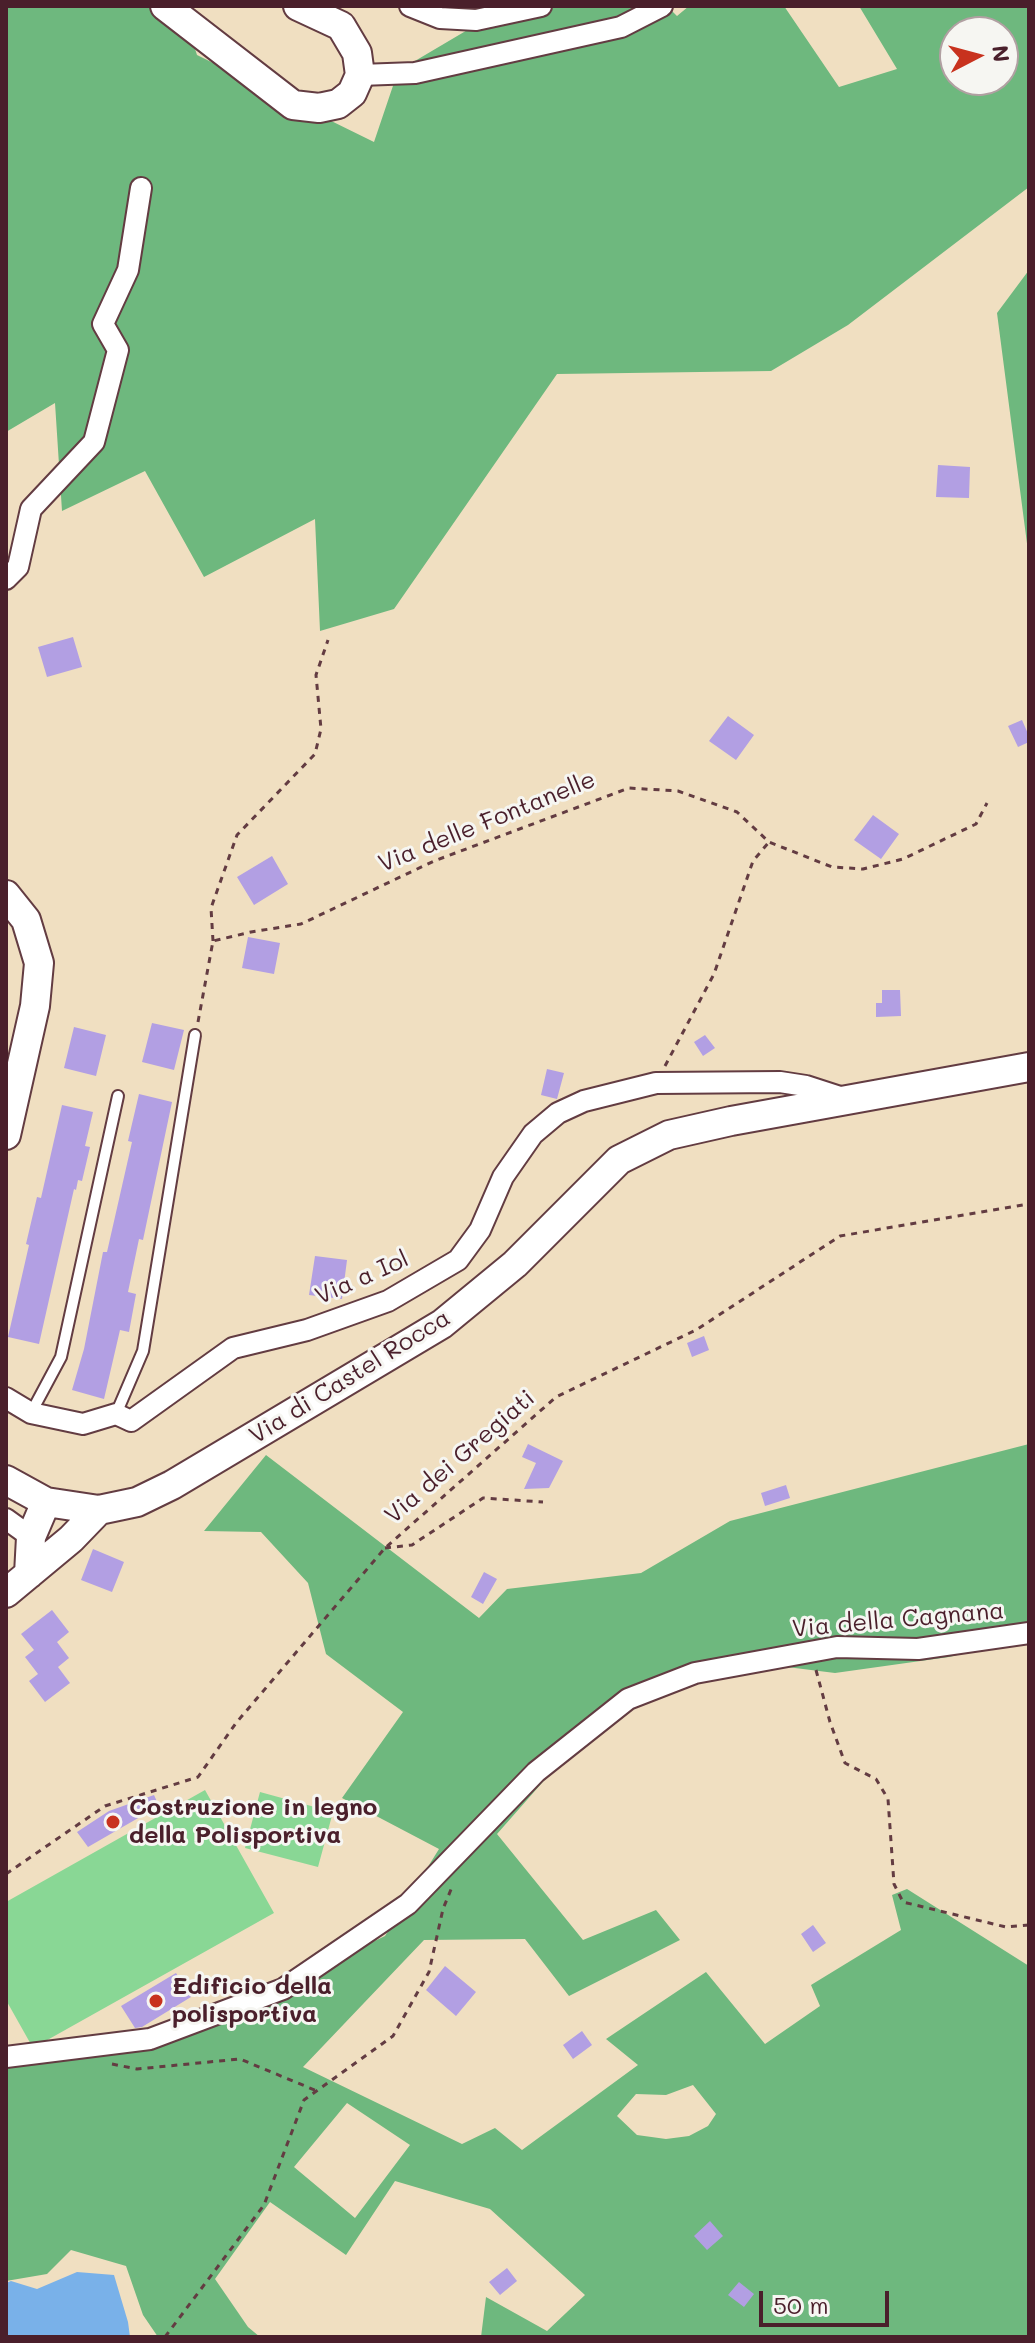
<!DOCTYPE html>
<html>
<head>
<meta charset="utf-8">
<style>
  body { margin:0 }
  #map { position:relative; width:1035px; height:2343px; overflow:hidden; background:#f0dfc1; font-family:Mali,sans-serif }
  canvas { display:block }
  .frame { position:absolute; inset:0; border:8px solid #4a1f2b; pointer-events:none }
  .north { position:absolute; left:939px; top:16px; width:80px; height:80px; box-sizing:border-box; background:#f6f6f2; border:2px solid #b1a0a2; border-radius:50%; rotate:84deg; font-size:22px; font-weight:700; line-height:32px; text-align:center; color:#4a1f2b }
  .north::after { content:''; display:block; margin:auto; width:28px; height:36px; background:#c8321e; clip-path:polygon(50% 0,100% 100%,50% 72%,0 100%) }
  .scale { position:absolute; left:759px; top:2291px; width:130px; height:36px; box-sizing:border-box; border:4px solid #4a1f2b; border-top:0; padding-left:10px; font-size:24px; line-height:28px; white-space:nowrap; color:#4a1f2b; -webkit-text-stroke:6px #f6f6f2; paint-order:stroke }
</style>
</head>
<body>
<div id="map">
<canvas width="1035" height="2343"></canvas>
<div class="frame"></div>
<div class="north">N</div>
<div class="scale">50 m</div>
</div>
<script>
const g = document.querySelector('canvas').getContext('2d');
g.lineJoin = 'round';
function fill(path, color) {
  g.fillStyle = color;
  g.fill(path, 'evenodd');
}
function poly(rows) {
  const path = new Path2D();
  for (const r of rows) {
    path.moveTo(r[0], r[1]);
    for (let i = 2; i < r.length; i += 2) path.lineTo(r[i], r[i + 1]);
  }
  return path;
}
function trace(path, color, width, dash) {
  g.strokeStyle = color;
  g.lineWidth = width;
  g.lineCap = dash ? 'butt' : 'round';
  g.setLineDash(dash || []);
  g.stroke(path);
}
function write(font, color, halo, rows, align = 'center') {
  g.font = font + ' Mali,sans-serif';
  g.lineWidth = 6;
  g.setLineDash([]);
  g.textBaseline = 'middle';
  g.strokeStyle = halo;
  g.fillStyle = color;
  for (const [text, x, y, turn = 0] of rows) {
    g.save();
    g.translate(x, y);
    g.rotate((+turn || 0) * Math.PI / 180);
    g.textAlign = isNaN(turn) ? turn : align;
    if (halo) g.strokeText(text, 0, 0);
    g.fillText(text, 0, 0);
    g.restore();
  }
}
const green = poly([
  [205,1790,274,1913,33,2048,6,2000,6,1902],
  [260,1792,333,1812,318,1867,245,1848]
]);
const forest = poly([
  [6,6,181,6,197,55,374,142,398,71,508,6,667,6,677,16,689,6,784,6,839,87,897,69,859,6,1029,6,1029,187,848,325,771,371,557,374,394,609,320,631,315,519,204,577,145,471,62,511,55,403,6,432],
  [955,32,1003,32,1003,80,955,80],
  [1029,270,1029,559,997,313],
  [1029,1444,1029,1638,949,1657,835,1673,723,1659,615,1700,497,1834,583,1940,656,1910,680,1940,569,1996,525,1939,424,1940,303,2067,462,2144,495,2128,522,2150,638,2065,606,2039,706,1972,765,2044,820,2006,811,1985,901,1930,892,1895,907,1889,1029,1966,1029,2337,481,2337,486,2297,547,2331,585,2295,490,2209,395,2181,346,2255,270,2202,215,2279,248,2327,260,2337,158,2337,143,2315,126,2266,71,2250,47,2274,6,2281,6,2063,134,2038,250,1988,323,1966,385,1936,439,1849,342,1798,403,1712,326,1654,308,1583,261,1532,204,1531,266,1455,479,1618,507,1589,641,1573,730,1521],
  [693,2085,716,2114,708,2126,689,2136,666,2139,637,2135,617,2116,636,2094,666,2095],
  [347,2103,410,2145,355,2218,294,2167]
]);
const water = poly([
  [77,2272,114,2275,128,2322,130,2337,6,2337,6,2283,11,2281,37,2289]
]);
const building = poly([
  [938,465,970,467,969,498,936,497],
  [73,637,82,667,47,677,38,647],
  [728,716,754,735,736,760,709,741],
  [1022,720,1029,736,1029,742,1018,747,1008,726],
  [873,815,899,834,881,859,854,840],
  [272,856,288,884,254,905,237,877],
  [248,937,280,943,274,974,242,968],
  [882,990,900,990,901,1016,876,1017,876,1003,882,1003],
  [152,1023,184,1030,174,1070,142,1062],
  [74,1027,106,1035,96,1076,64,1068],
  [705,1035,715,1048,703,1056,694,1042],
  [547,1069,564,1073,557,1099,541,1095],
  [139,1094,172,1102,143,1240,139,1239,128,1292,136,1294,129,1332,120,1330,104,1399,72,1390,84,1349,103,1252,107,1252,132,1142,128,1141],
  [62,1105,93,1112,85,1146,90,1147,82,1181,78,1180,76,1190,74,1189,39,1344,8,1337,29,1245,26,1244,37,1197,41,1198],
  [315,1256,347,1260,342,1299,309,1295],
  [704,1336,709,1350,692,1357,687,1343],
  [528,1444,563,1461,549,1488,524,1489,536,1463,522,1457],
  [786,1485,790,1498,765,1506,761,1493],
  [93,1549,124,1562,112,1592,81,1580],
  [484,1572,497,1579,483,1604,471,1597],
  [52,1610,69,1632,57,1642,69,1658,58,1667,70,1683,45,1702,29,1681,38,1674,25,1657,34,1650,21,1634],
  [154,1795,159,1806,88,1847,77,1832,109,1811],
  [813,1925,826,1943,813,1952,801,1934],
  [445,1966,476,1992,456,2016,426,1990],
  [176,1973,191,1997,142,2027,135,2028,121,2006],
  [582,2031,592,2045,573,2059,563,2045],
  [710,2221,723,2236,707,2250,694,2236],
  [507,2268,517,2281,500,2295,489,2282],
  [739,2282,754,2294,744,2307,728,2295]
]);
const path = poly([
  [213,941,211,908,237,835,315,754,321,729,316,675,328,640],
  [198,1022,213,941,251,932,301,924,434,861,629,788,678,791,737,812,769,842,832,867,863,869,903,859,976,824,987,803],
  [665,1066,714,974,753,861,769,842],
  [385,1548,412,1545,483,1498,543,1502],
  [816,1670,830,1722,845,1763,876,1779,888,1799,894,1884,903,1902,1006,1927,1029,1925],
  [6,1874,105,1806,198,1777,236,1723,385,1548,556,1397,696,1330,840,1236,1029,1204],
  [112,2064,137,2069,240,2059,317,2091],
  [165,2337,264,2205,304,2100,393,2036,429,1972,443,1909,452,1887]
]);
const lane = poly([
  [31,1413,61,1357,118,1096],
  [116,1414,143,1351,195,1035]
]);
const street = poly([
  [410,6,440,18,476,20,541,6],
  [360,75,415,73,621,27,662,6],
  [6,579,18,567,31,509,94,442,118,350,103,324,128,270,141,188],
  [6,1398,31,1413,83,1424,116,1414,131,1421,233,1348,307,1330,388,1301,458,1260,480,1230,503,1177,533,1134,558,1113,584,1101,656,1083,780,1082,806,1086,843,1098],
  [6,1519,31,1537],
  [6,2057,150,2039,283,1989,408,1904,536,1772,628,1699,695,1673,837,1647,918,1649,1029,1633]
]);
const secondary = poly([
  [165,6,293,105,319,108,338,104,352,93,360,75,357,53,341,26,298,6],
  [6,895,26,920,39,963,35,1006,6,1135],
  [6,1480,46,1502,99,1510,137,1502,172,1485,442,1324,515,1264,619,1160,669,1135,731,1121,1029,1067],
  [29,1574,31,1537,46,1502],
  [6,1593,71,1539,99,1510]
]);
const markers = [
  [113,1822,8,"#c8321e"],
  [156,2001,8,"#c8321e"]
];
const streetNames = [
  ["Via delle Fontanelle",487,822,-22],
  ["Via a Iol",362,1278,-24],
  ["Via di Castel Rocca",350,1377,-32],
  ["Via dei Gregiati",460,1457,-41],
  ["Via della Cagnana",898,1620,-5]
];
const poiNames = [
  ["Costruzione in legno",129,1808],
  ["della Polisportiva",129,1836],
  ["Edificio della",172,1987],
  ["polisportiva",172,2015]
];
fill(green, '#89d795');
fill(forest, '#6eb87e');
fill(water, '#79b1e9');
fill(building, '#b29fe3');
trace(lane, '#633c42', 14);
trace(street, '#633c42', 24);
trace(secondary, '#633c42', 32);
trace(path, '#633c42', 3, [6, 6]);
trace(lane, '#fff', 10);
trace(street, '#fff', 20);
trace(secondary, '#fff', 28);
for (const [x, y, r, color] of markers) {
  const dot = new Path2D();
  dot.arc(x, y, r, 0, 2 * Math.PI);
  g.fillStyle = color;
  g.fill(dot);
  trace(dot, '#f6f6f2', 3);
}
write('24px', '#4a1f2b', '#f6f6f2', streetNames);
write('bold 24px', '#4a1f2b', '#f6f6f2', poiNames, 'left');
</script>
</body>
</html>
